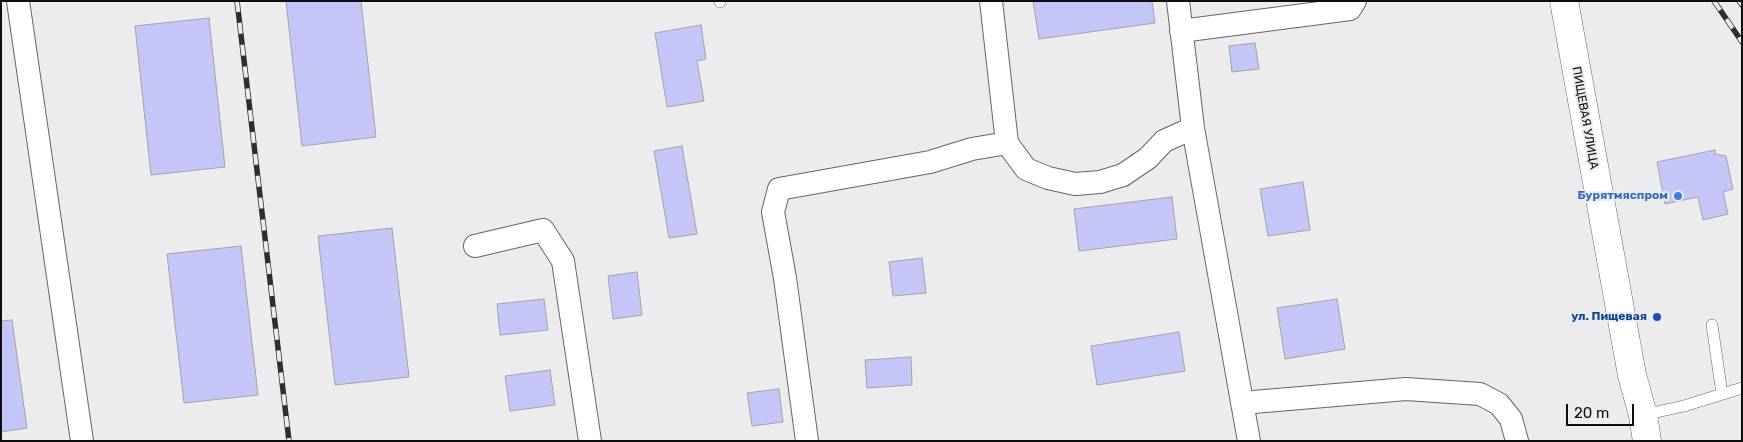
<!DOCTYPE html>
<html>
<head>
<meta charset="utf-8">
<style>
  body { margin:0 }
  #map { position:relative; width:1743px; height:442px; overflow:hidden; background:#ececef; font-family:Rubik,sans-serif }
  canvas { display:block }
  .frame { position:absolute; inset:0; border:2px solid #0e0e0f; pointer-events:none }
  .scale { position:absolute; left:1566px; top:404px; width:68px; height:22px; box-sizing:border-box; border:2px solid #0e0e0f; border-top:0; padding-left:6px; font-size:15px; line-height:18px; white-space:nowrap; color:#0e0e0f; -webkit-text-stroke:4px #ececef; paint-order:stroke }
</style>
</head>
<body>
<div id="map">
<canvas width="1743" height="442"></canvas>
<div class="frame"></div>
<div class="scale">20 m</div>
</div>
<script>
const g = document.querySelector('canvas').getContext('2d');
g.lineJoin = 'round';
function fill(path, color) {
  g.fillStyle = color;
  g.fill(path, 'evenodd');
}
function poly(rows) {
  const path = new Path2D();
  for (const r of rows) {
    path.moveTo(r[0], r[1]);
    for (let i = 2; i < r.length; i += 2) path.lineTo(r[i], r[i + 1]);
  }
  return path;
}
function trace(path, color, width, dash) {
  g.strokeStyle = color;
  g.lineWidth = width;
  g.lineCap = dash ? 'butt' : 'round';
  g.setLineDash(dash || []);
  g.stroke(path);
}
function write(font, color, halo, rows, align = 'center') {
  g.font = font + ' Rubik,sans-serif';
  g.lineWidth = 4;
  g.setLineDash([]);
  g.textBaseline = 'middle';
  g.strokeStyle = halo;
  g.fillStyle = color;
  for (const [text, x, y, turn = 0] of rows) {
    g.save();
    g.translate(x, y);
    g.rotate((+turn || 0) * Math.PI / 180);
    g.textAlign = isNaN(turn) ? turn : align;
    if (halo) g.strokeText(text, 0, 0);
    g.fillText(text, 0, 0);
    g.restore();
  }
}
const building = poly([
  [286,1,361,1,376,137,302,146,286,1],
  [1033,1,1152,1,1155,23,1039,39,1033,1],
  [209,18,225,167,151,175,135,26,209,18],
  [701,25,706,59,697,61,704,101,667,107,655,33,701,25],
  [1255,43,1259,69,1232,72,1229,46,1255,43],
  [682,146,697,234,669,238,654,151,682,146],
  [1715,150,1715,154,1726,156,1733,189,1723,192,1728,214,1703,220,1698,197,1665,204,1657,162,1715,150],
  [1303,182,1310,230,1268,236,1260,189,1303,182],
  [1172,197,1177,239,1079,251,1074,209,1172,197],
  [392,228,409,377,335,385,318,236,392,228],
  [241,246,258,395,184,403,167,254,241,246],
  [922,258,926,293,893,296,889,262,922,258],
  [637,272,642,315,613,319,608,276,637,272],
  [544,299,548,330,500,335,497,304,544,299],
  [1337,299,1345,349,1285,359,1277,308,1337,299],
  [12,320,27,428,1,432,1,321,12,320],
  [1179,332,1185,371,1097,385,1091,346,1179,332],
  [911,357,912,385,867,388,865,360,911,357],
  [550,370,555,405,510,411,505,376,550,370],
  [779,389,783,422,752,426,747,393,779,389]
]);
const service = poly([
  [720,1,720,2],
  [1712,325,1722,394],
  [1643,415,1684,406,1742,388]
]);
const minor = poly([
  [18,1,82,441],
  [991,1,1007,143],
  [1178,1,1193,128,1249,441],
  [1181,31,1350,9,1355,1],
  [475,246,543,230,563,261,590,441],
  [1242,403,1406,389,1480,394,1499,404,1511,419,1517,441],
  [807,441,785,278,773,212,779,189,930,162,972,149,1007,143,1026,169,1048,178,1075,184,1100,182,1123,175,1148,158,1164,141,1193,128]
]);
const secondary = poly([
  [1564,1,1632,375,1643,415,1647,441]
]);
const rail = poly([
  [237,1,289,441],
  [1714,1,1742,42],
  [1739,1,1742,5]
]);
const markers = [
  [1678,196,5,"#3f7fe0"],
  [1657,317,5,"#1a4fb4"]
];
const streetNames = [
  ["ПИЩЕВАЯ УЛИЦА",1585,118,80]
];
const shopNames = [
  ["Бурятмяспром",1668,196]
];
const transitNames = [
  ["ул. Пищевая",1647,317]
];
fill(building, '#c3c6f7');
trace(building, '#a2a3a5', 1);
trace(service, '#656567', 12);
trace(minor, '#656567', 24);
trace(secondary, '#656567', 29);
trace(service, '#fff', 11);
trace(minor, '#fff', 22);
trace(secondary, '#fff', 28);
trace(rail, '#2e2e2f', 5.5);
trace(rail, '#ececef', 4, [11]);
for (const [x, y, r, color] of markers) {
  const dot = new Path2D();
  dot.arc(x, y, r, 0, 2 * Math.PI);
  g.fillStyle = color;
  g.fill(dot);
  trace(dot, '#ececef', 2);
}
write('12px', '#0e0e0f', '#ececef', streetNames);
write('bold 12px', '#366cbe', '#ececef', shopNames, 'right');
write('bold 12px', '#164399', '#ececef', transitNames, 'right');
</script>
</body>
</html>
